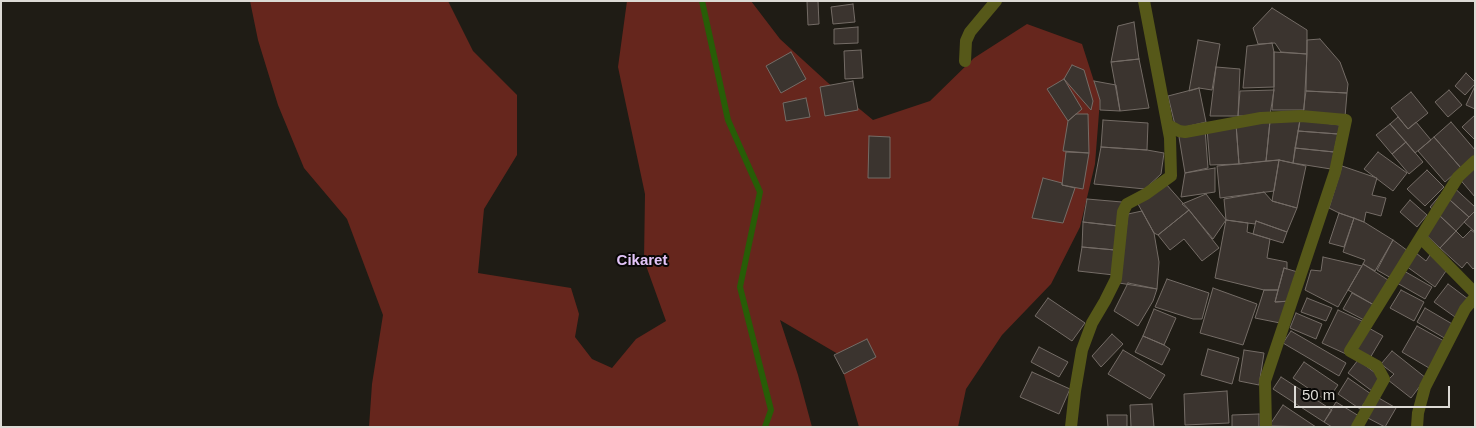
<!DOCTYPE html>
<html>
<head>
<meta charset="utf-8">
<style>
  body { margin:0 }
  #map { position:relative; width:1476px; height:428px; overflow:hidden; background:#1f1c15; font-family:Arial,sans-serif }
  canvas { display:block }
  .frame { position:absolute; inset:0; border:2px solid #dcdad5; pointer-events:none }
  .scale { position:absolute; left:1294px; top:386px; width:156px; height:22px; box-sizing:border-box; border:2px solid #dcdad5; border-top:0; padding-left:6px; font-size:15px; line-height:18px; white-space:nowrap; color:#dcdad5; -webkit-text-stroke:4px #080705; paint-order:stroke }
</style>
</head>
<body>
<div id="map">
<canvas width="1476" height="428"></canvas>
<div class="frame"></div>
<div class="scale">50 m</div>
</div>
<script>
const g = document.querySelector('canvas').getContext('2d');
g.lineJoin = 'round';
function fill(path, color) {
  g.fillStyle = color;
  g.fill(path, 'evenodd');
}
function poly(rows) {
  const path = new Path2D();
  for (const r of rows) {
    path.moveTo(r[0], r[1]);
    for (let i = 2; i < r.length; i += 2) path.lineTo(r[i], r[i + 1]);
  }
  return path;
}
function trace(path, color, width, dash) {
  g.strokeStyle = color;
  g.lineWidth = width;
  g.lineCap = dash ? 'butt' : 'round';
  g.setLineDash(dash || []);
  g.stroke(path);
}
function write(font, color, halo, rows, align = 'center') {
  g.font = font + ' Arial,sans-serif';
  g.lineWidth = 4;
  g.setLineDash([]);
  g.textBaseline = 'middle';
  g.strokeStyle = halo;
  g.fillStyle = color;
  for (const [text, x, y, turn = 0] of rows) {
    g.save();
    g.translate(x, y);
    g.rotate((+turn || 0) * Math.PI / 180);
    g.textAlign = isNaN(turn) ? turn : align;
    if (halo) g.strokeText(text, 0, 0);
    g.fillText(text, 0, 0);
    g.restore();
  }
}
const green = poly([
  [250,1,448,1,473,51,517,95,517,155,484,209,478,273,571,288,579,314,575,337,592,359,612,368,636,339,666,321,644,260,645,194,618,67,627,1,751,1,780,39,827,82,873,120,930,101,974,58,1027,24,1082,44,1100,100,1095,164,1080,227,1051,284,1002,335,966,389,958,427,859,427,838,354,780,320,798,375,812,427,369,427,372,384,383,315,347,219,304,168,278,105,258,40]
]);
const stream = poly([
  [702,1,728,120,760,192,740,287,771,410,765,427]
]);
const building = poly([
  [807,1,818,1,819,24,808,25,807,1],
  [853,4,855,22,833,24,831,7,853,4],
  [1272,8,1307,30,1307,54,1281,52,1275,43,1258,44,1253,28,1272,8],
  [1134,22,1139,59,1111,62,1118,26,1134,22],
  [858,27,858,43,834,44,834,29,858,27],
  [1320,39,1340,62,1348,84,1347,93,1306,91,1307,40,1320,39],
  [1198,40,1220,44,1212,90,1199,88,1189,91,1198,40],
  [1272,43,1274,52,1274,87,1243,88,1247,46,1272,43],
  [861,50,863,78,845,79,844,51,861,50],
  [791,52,806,79,781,93,766,66,791,52],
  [1274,52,1307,54,1304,110,1272,110,1274,87,1274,52],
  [1139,59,1149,108,1120,111,1111,62,1139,59],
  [1072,65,1084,70,1093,101,1091,110,1064,79,1072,65],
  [1216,67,1240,69,1238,116,1210,116,1216,67],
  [1466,73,1475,82,1475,84,1465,95,1455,86,1466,73],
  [1064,79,1082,109,1068,121,1047,89,1064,79],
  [853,81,858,110,825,116,820,87,853,81],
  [1094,81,1116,85,1120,111,1100,110,1100,100,1094,81],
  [1475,86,1475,109,1466,105,1475,86],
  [1199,88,1206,122,1177,129,1175,125,1168,96,1199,88],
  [1274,90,1270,115,1238,116,1240,91,1274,90],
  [1449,90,1462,105,1448,117,1435,102,1449,90],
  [1306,91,1347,93,1345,117,1303,113,1306,91],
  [1411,92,1428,113,1408,129,1391,108,1411,92],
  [806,98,810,117,786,121,783,103,806,98],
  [1076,114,1088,114,1089,153,1063,151,1068,121,1076,114],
  [1475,115,1475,140,1462,127,1475,115],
  [1398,117,1408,129,1416,122,1431,140,1415,153,1390,124,1398,117],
  [1103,120,1148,123,1147,150,1101,147,1103,120],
  [1300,120,1340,125,1338,134,1298,131,1300,120],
  [1300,120,1293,163,1279,160,1266,161,1270,121,1300,120],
  [1270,121,1266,161,1239,164,1236,124,1270,121],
  [1451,122,1475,150,1475,156,1461,168,1434,137,1451,122],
  [1236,124,1239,164,1210,165,1207,129,1236,124],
  [1390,124,1406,142,1392,154,1376,135,1390,124],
  [1205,129,1208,168,1185,173,1179,137,1205,129],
  [1298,131,1338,134,1334,152,1295,148,1298,131],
  [869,136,890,137,890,178,868,178,869,136],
  [1434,137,1461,168,1445,182,1418,151,1434,137],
  [1406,142,1423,162,1409,174,1392,154,1406,142],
  [1101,147,1147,150,1164,153,1161,174,1145,189,1094,184,1101,147],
  [1295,148,1334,152,1331,169,1293,163,1295,148],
  [1066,152,1089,153,1083,189,1062,185,1066,152],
  [1378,152,1407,173,1393,191,1364,169,1378,152],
  [1279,160,1306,166,1297,208,1272,201,1279,160],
  [1279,160,1274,191,1220,198,1217,166,1279,160],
  [1475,163,1475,197,1458,177,1475,163],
  [1342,166,1377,178,1372,195,1386,198,1381,216,1366,212,1364,222,1339,213,1329,208,1342,166],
  [1215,168,1215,192,1181,197,1185,173,1215,168],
  [1427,170,1444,187,1425,206,1407,189,1427,170],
  [1043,178,1062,183,1062,185,1075,188,1063,223,1032,218,1043,178],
  [1166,184,1189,210,1158,235,1154,233,1138,204,1166,184],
  [1450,184,1475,207,1475,211,1469,217,1442,193,1450,184],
  [1264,192,1272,201,1297,208,1287,232,1256,221,1255,224,1226,220,1224,199,1264,192],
  [1442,193,1469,217,1456,231,1430,207,1442,193],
  [1206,194,1226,220,1213,239,1189,210,1182,204,1206,194],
  [1087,199,1122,202,1118,226,1083,222,1087,199],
  [1410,200,1427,215,1417,227,1400,212,1410,200],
  [1189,210,1219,248,1202,261,1184,239,1170,250,1158,235,1189,210],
  [1142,211,1154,233,1159,262,1157,289,1119,283,1128,214,1142,211],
  [1475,211,1475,232,1464,222,1475,211],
  [1339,213,1354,218,1344,247,1329,243,1339,213],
  [1437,213,1456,231,1440,248,1421,230,1437,213],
  [1354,218,1364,222,1393,240,1375,271,1363,264,1365,260,1343,252,1354,218],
  [1226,220,1248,223,1247,232,1270,239,1267,258,1287,262,1287,269,1284,268,1278,290,1264,290,1215,278,1226,220],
  [1256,221,1287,232,1283,243,1253,234,1256,221],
  [1083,222,1118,226,1115,250,1082,247,1083,222],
  [1471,230,1475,233,1475,267,1473,269,1467,262,1462,268,1440,248,1456,231,1463,238,1471,230],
  [1393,240,1408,251,1391,278,1377,270,1393,240],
  [1082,247,1115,250,1114,275,1078,271,1082,247],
  [1416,253,1426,261,1430,255,1448,268,1435,287,1406,266,1416,253],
  [1323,257,1362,266,1338,307,1305,290,1311,270,1321,271,1323,257],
  [1363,264,1388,280,1374,305,1348,290,1363,264],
  [1284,268,1301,273,1292,301,1275,302,1284,268],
  [1404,271,1432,287,1425,299,1397,283,1404,271],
  [1167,279,1209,293,1202,319,1193,319,1155,307,1167,279],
  [1128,283,1157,289,1153,301,1138,326,1114,311,1128,283],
  [1448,284,1468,299,1455,317,1434,302,1448,284],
  [1213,288,1257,304,1243,345,1200,333,1213,288],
  [1264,290,1278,290,1275,302,1290,301,1280,323,1255,318,1264,290],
  [1401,290,1424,302,1414,321,1390,308,1401,290],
  [1352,293,1374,305,1366,321,1343,309,1352,293],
  [1048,298,1085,323,1072,341,1035,316,1048,298],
  [1307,298,1332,308,1326,321,1301,312,1307,298],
  [1425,308,1454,325,1446,339,1417,322,1425,308],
  [1154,309,1176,318,1164,345,1143,336,1154,309],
  [1338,310,1362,321,1346,354,1322,343,1338,310],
  [1296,313,1322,324,1316,339,1290,328,1296,313],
  [1417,326,1444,341,1429,368,1402,352,1417,326],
  [1367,327,1383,336,1370,358,1354,349,1367,327],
  [1291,331,1346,363,1339,376,1283,343,1291,331],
  [1112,334,1123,344,1101,367,1092,356,1112,334],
  [1143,336,1164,345,1170,349,1162,365,1135,352,1143,336],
  [867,339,876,357,844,374,834,355,867,339],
  [1039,347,1068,362,1059,377,1031,362,1039,347],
  [1208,349,1239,358,1232,384,1201,375,1208,349],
  [1123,350,1165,375,1150,399,1108,374,1123,350],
  [1244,350,1264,353,1259,385,1239,381,1244,350],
  [1392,351,1426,378,1411,398,1388,380,1394,374,1381,364,1392,351],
  [1358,360,1382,378,1372,391,1348,373,1358,360],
  [1304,362,1338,385,1327,401,1293,378,1304,362],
  [1032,372,1070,389,1059,414,1020,397,1032,372],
  [1281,377,1332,410,1324,422,1273,389,1281,377],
  [1348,378,1371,394,1360,409,1338,394,1348,378],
  [1227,391,1229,423,1185,425,1184,394,1227,391],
  [1377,397,1396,408,1385,427,1366,417,1377,397],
  [1336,402,1359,416,1353,427,1332,427,1324,422,1336,402],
  [1152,404,1154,427,1131,427,1130,405,1152,404],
  [1283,405,1316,427,1269,426,1283,405],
  [1259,414,1259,427,1232,427,1232,415,1259,414],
  [1107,415,1127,415,1127,427,1108,427,1107,415]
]);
const minor = poly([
  [965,61,966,41,970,32,996,1],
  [1168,125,1179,131,1185,132,1261,118,1301,116,1346,120,1335,172,1265,381,1266,427],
  [1421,238,1475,293],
  [1071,427,1075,391,1082,350,1092,323,1105,301,1116,279,1123,212,1127,204,1146,194,1171,176,1170,138,1144,1],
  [1357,427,1384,379,1377,366,1350,351,1458,177,1475,161],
  [1417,427,1418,413,1425,387,1465,309,1475,297]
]);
const neighbourhoodNames = [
  ["Cikaret",642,261]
];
fill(green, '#66261d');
trace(stream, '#275d07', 6);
fill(building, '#3b342f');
trace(building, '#746c66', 1);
trace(minor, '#565819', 12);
write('bold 15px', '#e3c4f9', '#080705', neighbourhoodNames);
</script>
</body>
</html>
